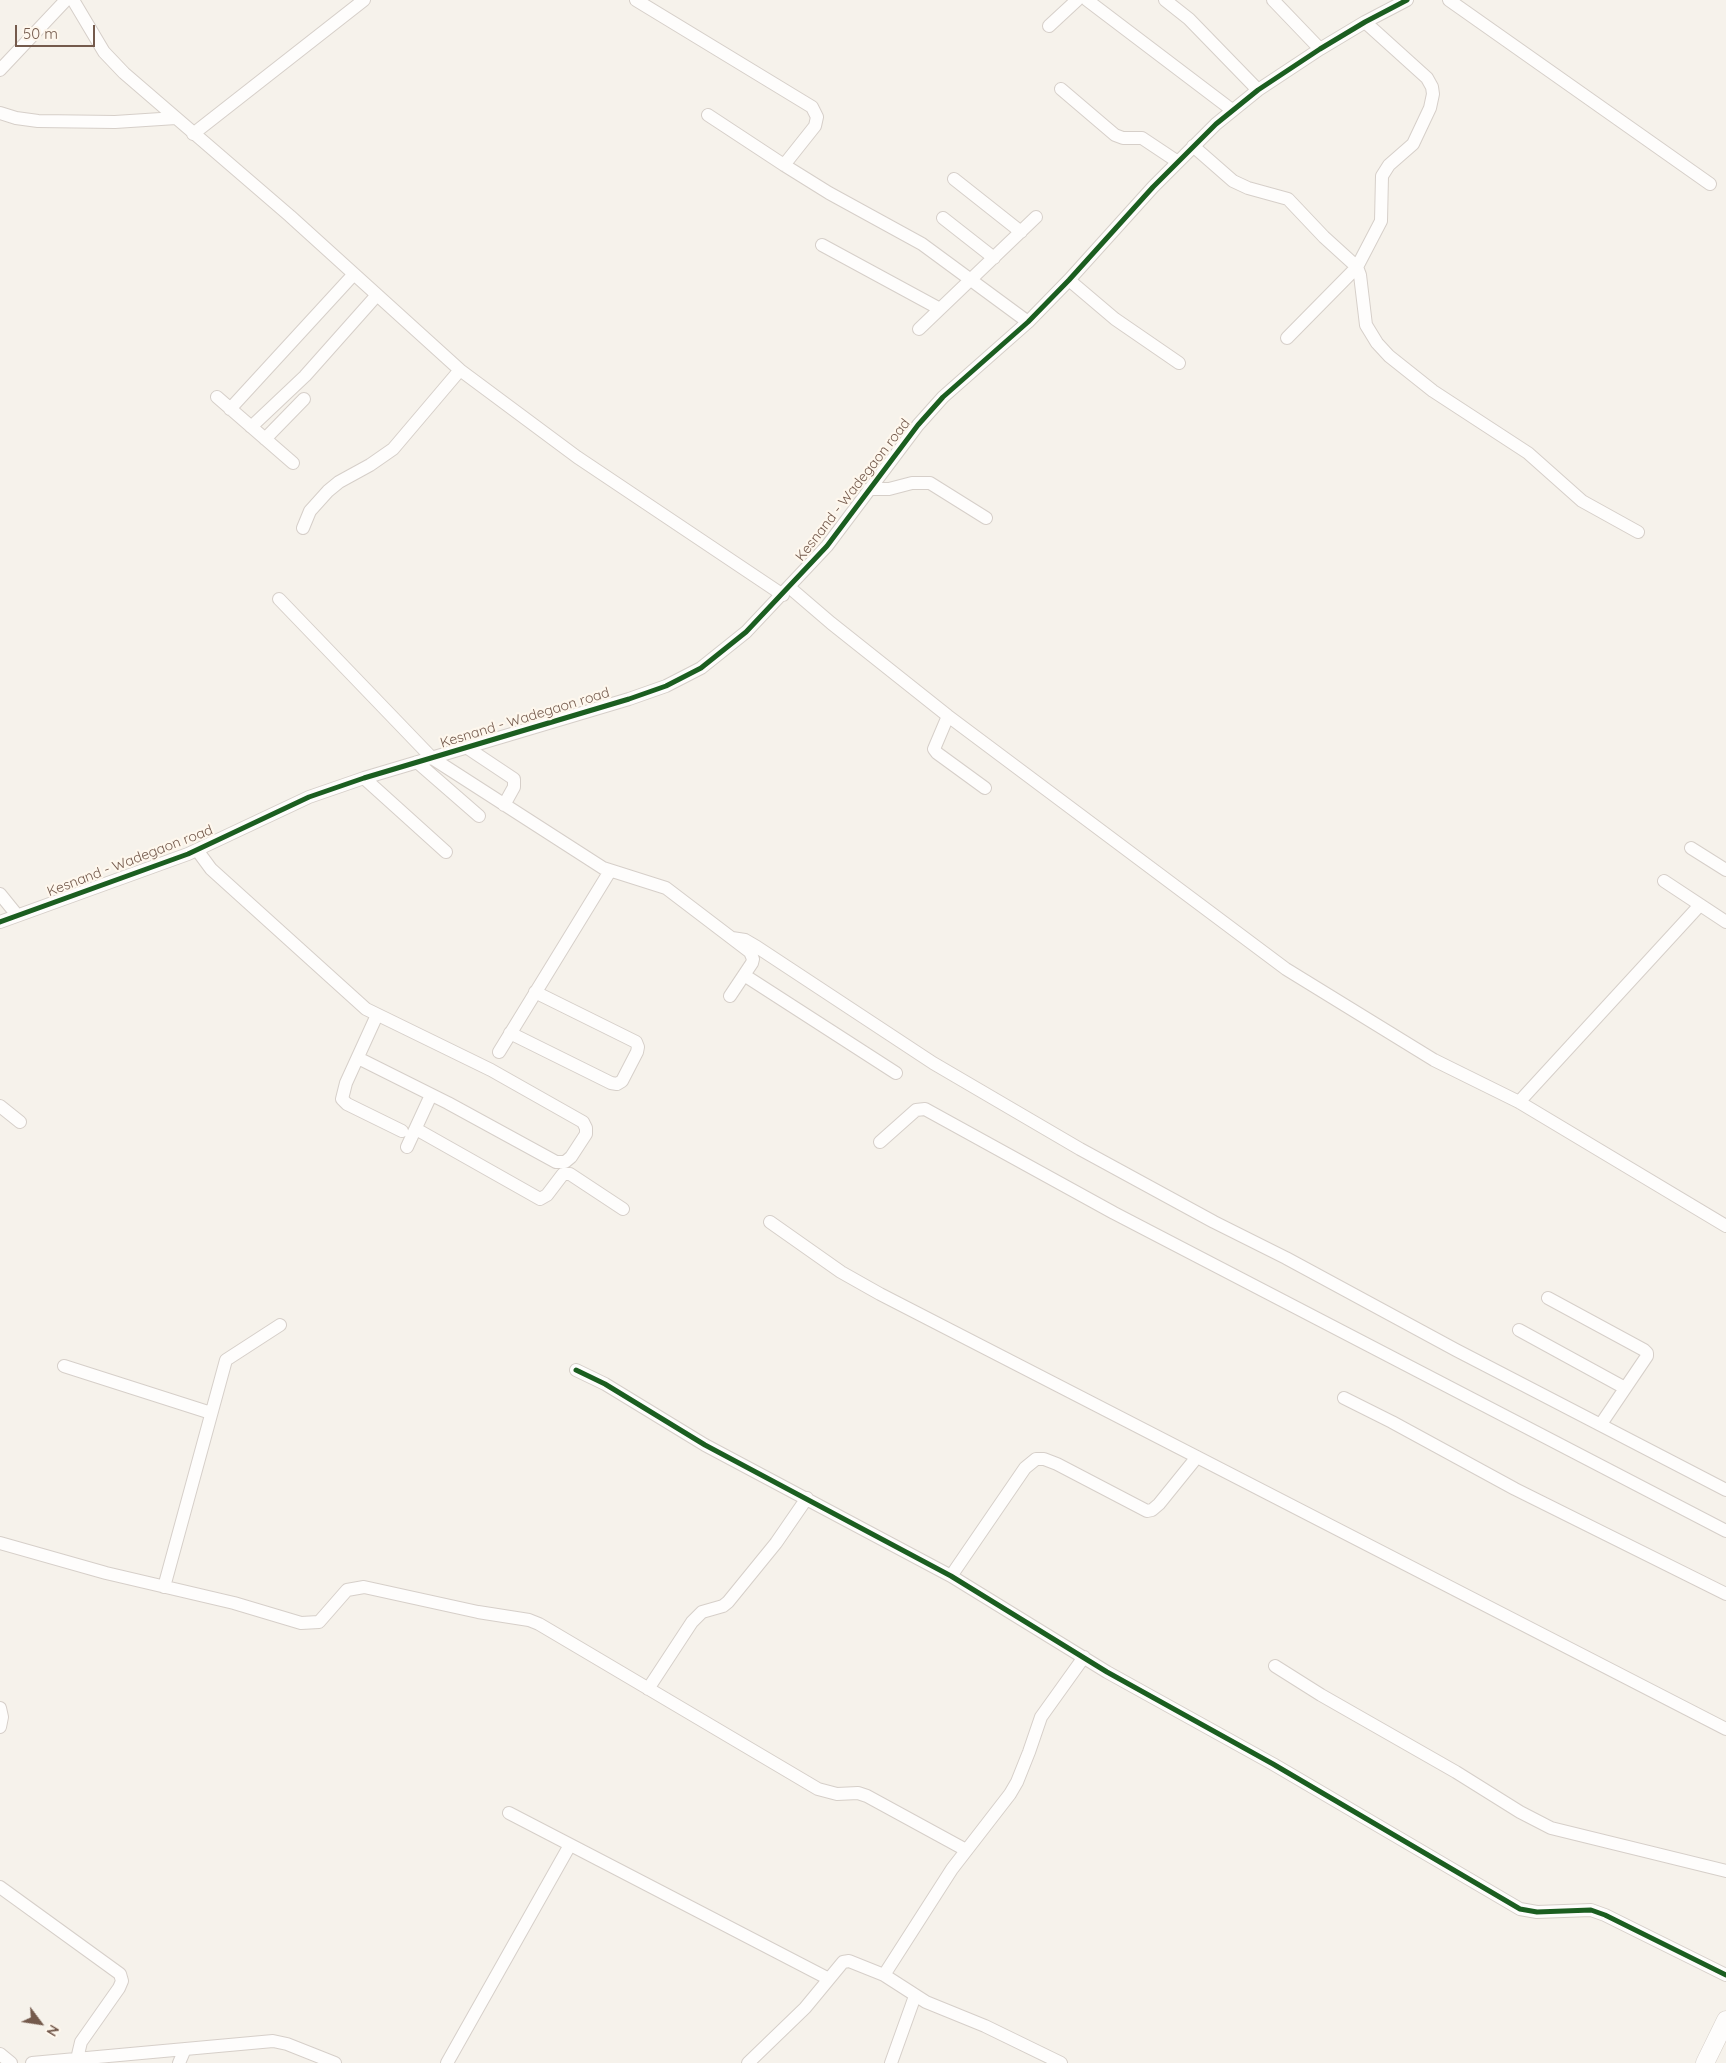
<!DOCTYPE html>
<html>
<head>
<meta charset="utf-8">
<style>
  body { margin:0 }
  #map { position:relative; width:1726px; height:2063px; overflow:hidden; background:#f6f2eb; font-family:Quicksand,sans-serif }
  canvas { display:block }
  .north { position:absolute; left:15px; top:1998px; width:50px; height:50px; -webkit-text-stroke:4px #fef7ed; paint-order:stroke; rotate:121deg; font-size:14px; font-weight:700; line-height:20px; text-align:center; color:#745a4c }
  .north::after { content:''; display:block; margin:auto; width:18px; height:22px; background:#745a4c; clip-path:polygon(50% 0,100% 100%,50% 72%,0 100%) }
  .scale { position:absolute; left:15px; top:25px; width:80px; height:22px; box-sizing:border-box; border:2px solid #745a4c; border-top:0; padding-left:6px; font-size:15px; line-height:18px; white-space:nowrap; color:#745a4c; -webkit-text-stroke:4px #fef7ed; paint-order:stroke }
</style>
</head>
<body>
<div id="map">
<canvas width="1726" height="2063"></canvas>
<div class="north">N</div>
<div class="scale">50 m</div>
</div>
<script>
const g = document.querySelector('canvas').getContext('2d');
g.lineJoin = 'round';
function poly(rows) {
  const path = new Path2D();
  for (const r of rows) {
    path.moveTo(r[0], r[1]);
    for (let i = 2; i < r.length; i += 2) path.lineTo(r[i], r[i + 1]);
  }
  return path;
}
function trace(path, color, width, dash) {
  g.strokeStyle = color;
  g.lineWidth = width;
  g.lineCap = dash ? 'butt' : 'round';
  g.setLineDash(dash || []);
  g.stroke(path);
}
function write(font, color, halo, rows, align = 'center') {
  g.font = font + ' Quicksand,sans-serif';
  g.lineWidth = 4.5;
  g.setLineDash([]);
  g.textBaseline = 'middle';
  g.strokeStyle = halo;
  g.fillStyle = color;
  for (const [text, x, y, turn = 0] of rows) {
    g.save();
    g.translate(x, y);
    g.rotate((+turn || 0) * Math.PI / 180);
    g.textAlign = isNaN(turn) ? turn : align;
    if (halo) g.strokeText(text, 0, 0);
    g.fillText(text, 0, 0);
    g.restore();
  }
}
const street = poly([
  [73,0,104,52,124,73,290,216,460,370,577,457,783,595],
  [636,0,812,107,817,117,815,126,784,165],
  [1087,0,1232,110],
  [1165,0,1189,19,1258,90],
  [1273,0,1320,49],
  [1449,0,1710,184],
  [1049,26,1077,0],
  [0,70,66,0],
  [1061,89,1115,135,1123,138,1142,138,1178,162],
  [0,113,16,118,38,121,115,122,176,118],
  [708,115,784,165,829,193,922,244,1028,322],
  [193,134,364,0],
  [1193,146,1233,181,1248,188,1288,199,1324,237,1357,267,1360,275,1366,325,1377,343,1389,356,1433,391,1528,453,1582,501,1638,532],
  [954,179,1021,232],
  [943,218,994,258],
  [822,245,940,309],
  [1069,280,1115,319,1179,363],
  [919,329,1036,217],
  [1287,338,1357,267,1381,221,1382,176,1389,165,1413,144,1430,108,1433,94,1432,87,1427,78,1365,22],
  [217,397,293,463],
  [230,409,354,274],
  [251,427,305,376,377,295],
  [265,439,304,399],
  [869,489,889,489,912,483,930,483,986,518],
  [303,528,310,511,328,491,339,482,370,465,393,449,460,370],
  [789,587,831,623,948,716,1286,969,1434,1060,1519,1102,1726,1226],
  [279,599,432,758,603,868,666,888,750,952,753,959,752,963,730,996],
  [948,716,934,749,937,753,985,788],
  [466,747,514,779,514,787,504,805],
  [417,762,479,816],
  [364,778,446,852],
  [1691,848,1726,870],
  [197,850,211,869,366,1009,491,1070,583,1122,586,1128,586,1134,571,1157,565,1162,556,1162,448,1103,358,1058],
  [1664,881,1726,922],
  [0,894,17,915],
  [0,922,188,854,309,797,364,778,629,699,666,686,701,668,746,632,827,546,918,425,943,397,1028,322,1069,280,1153,187,1216,124,1258,90,1320,49,1365,22,1407,0],
  [732,938,745,940,757,947,933,1063,1080,1149,1214,1222,1286,1258,1456,1350,1726,1490],
  [744,975,896,1073],
  [377,1015,346,1083,342,1099,347,1104,402,1131],
  [510,1033,611,1083,617,1084,622,1081,637,1052,638,1047,636,1042,535,992],
  [499,1052,610,871],
  [1519,1102,1700,905],
  [0,1106,20,1122],
  [416,1129,540,1199,547,1195,563,1174,570,1174,623,1209],
  [880,1142,916,1110,925,1109,1114,1213,1726,1531],
  [407,1147,431,1095],
  [770,1222,841,1272,880,1294,1726,1729],
  [1548,1298,1644,1350,1647,1353,1647,1356,1601,1424],
  [1519,1330,1625,1388],
  [64,1366,211,1413],
  [576,1370,605,1384,705,1445,951,1576,1107,1672,1273,1764,1520,1909,1537,1912,1591,1910,1605,1915,1726,1975],
  [1344,1398,1392,1422,1515,1489,1726,1594],
  [0,1543,106,1573,234,1603,301,1623,319,1622,347,1590,364,1587,478,1612,529,1620,539,1624,818,1789,837,1794,858,1793,867,1796,966,1850],
  [951,1576,1025,1468,1036,1459,1044,1459,1057,1464,1147,1511,1152,1510,1159,1504,1197,1457],
  [164,1587,226,1360,280,1325],
  [1275,1666,1321,1695,1456,1772,1520,1812,1551,1828,1726,1871],
  [648,1689,692,1622,702,1612,723,1606,728,1602,776,1543,807,1498],
  [0,1708,2,1717,0,1727],
  [509,1813,829,1979],
  [0,1887,120,1974,122,1981,119,1988,81,2042,77,2059],
  [884,1975,952,1869,1010,1794,1017,1782,1029,1752,1041,1717,1084,1657],
  [0,2054,11,2063],
  [32,2063,273,2041,287,2044,335,2063],
  [179,2063,185,2049],
  [447,2063,570,1845],
  [748,2063,805,2008,843,1962,849,1961,884,1975,926,2002,985,2026,1061,2063],
  [891,2063,915,1996]
]);
const secondary = poly([
  [1705,2063,1726,2020]
]);
const cycleway = poly([
  [0,922,188,854,309,797,364,778,629,699,666,686,701,668,746,632,827,546,918,425,943,397,1028,322,1069,280,1153,187,1216,124,1258,90,1320,49,1365,22,1407,0],
  [576,1370,605,1384,705,1445,951,1576,1107,1672,1273,1764,1520,1909,1537,1912,1591,1910,1605,1915,1726,1975]
]);
const streetNames = [
  ["Kesnand - Wadegaon road",853,490,-52],
  ["Kesnand - Wadegaon road",525,718,-17],
  ["Kesnand - Wadegaon road",130,861,-21]
];
trace(street, '#d6cfc9', 14);
trace(secondary, '#d6cfc8', 19);
trace(street, '#fefdfc', 12);
trace(secondary, '#fefdfc', 18);
trace(cycleway, '#1b5e20', 5);
write('14px', '#745a4c', '#fef7ed', streetNames);
</script>
</body>
</html>
